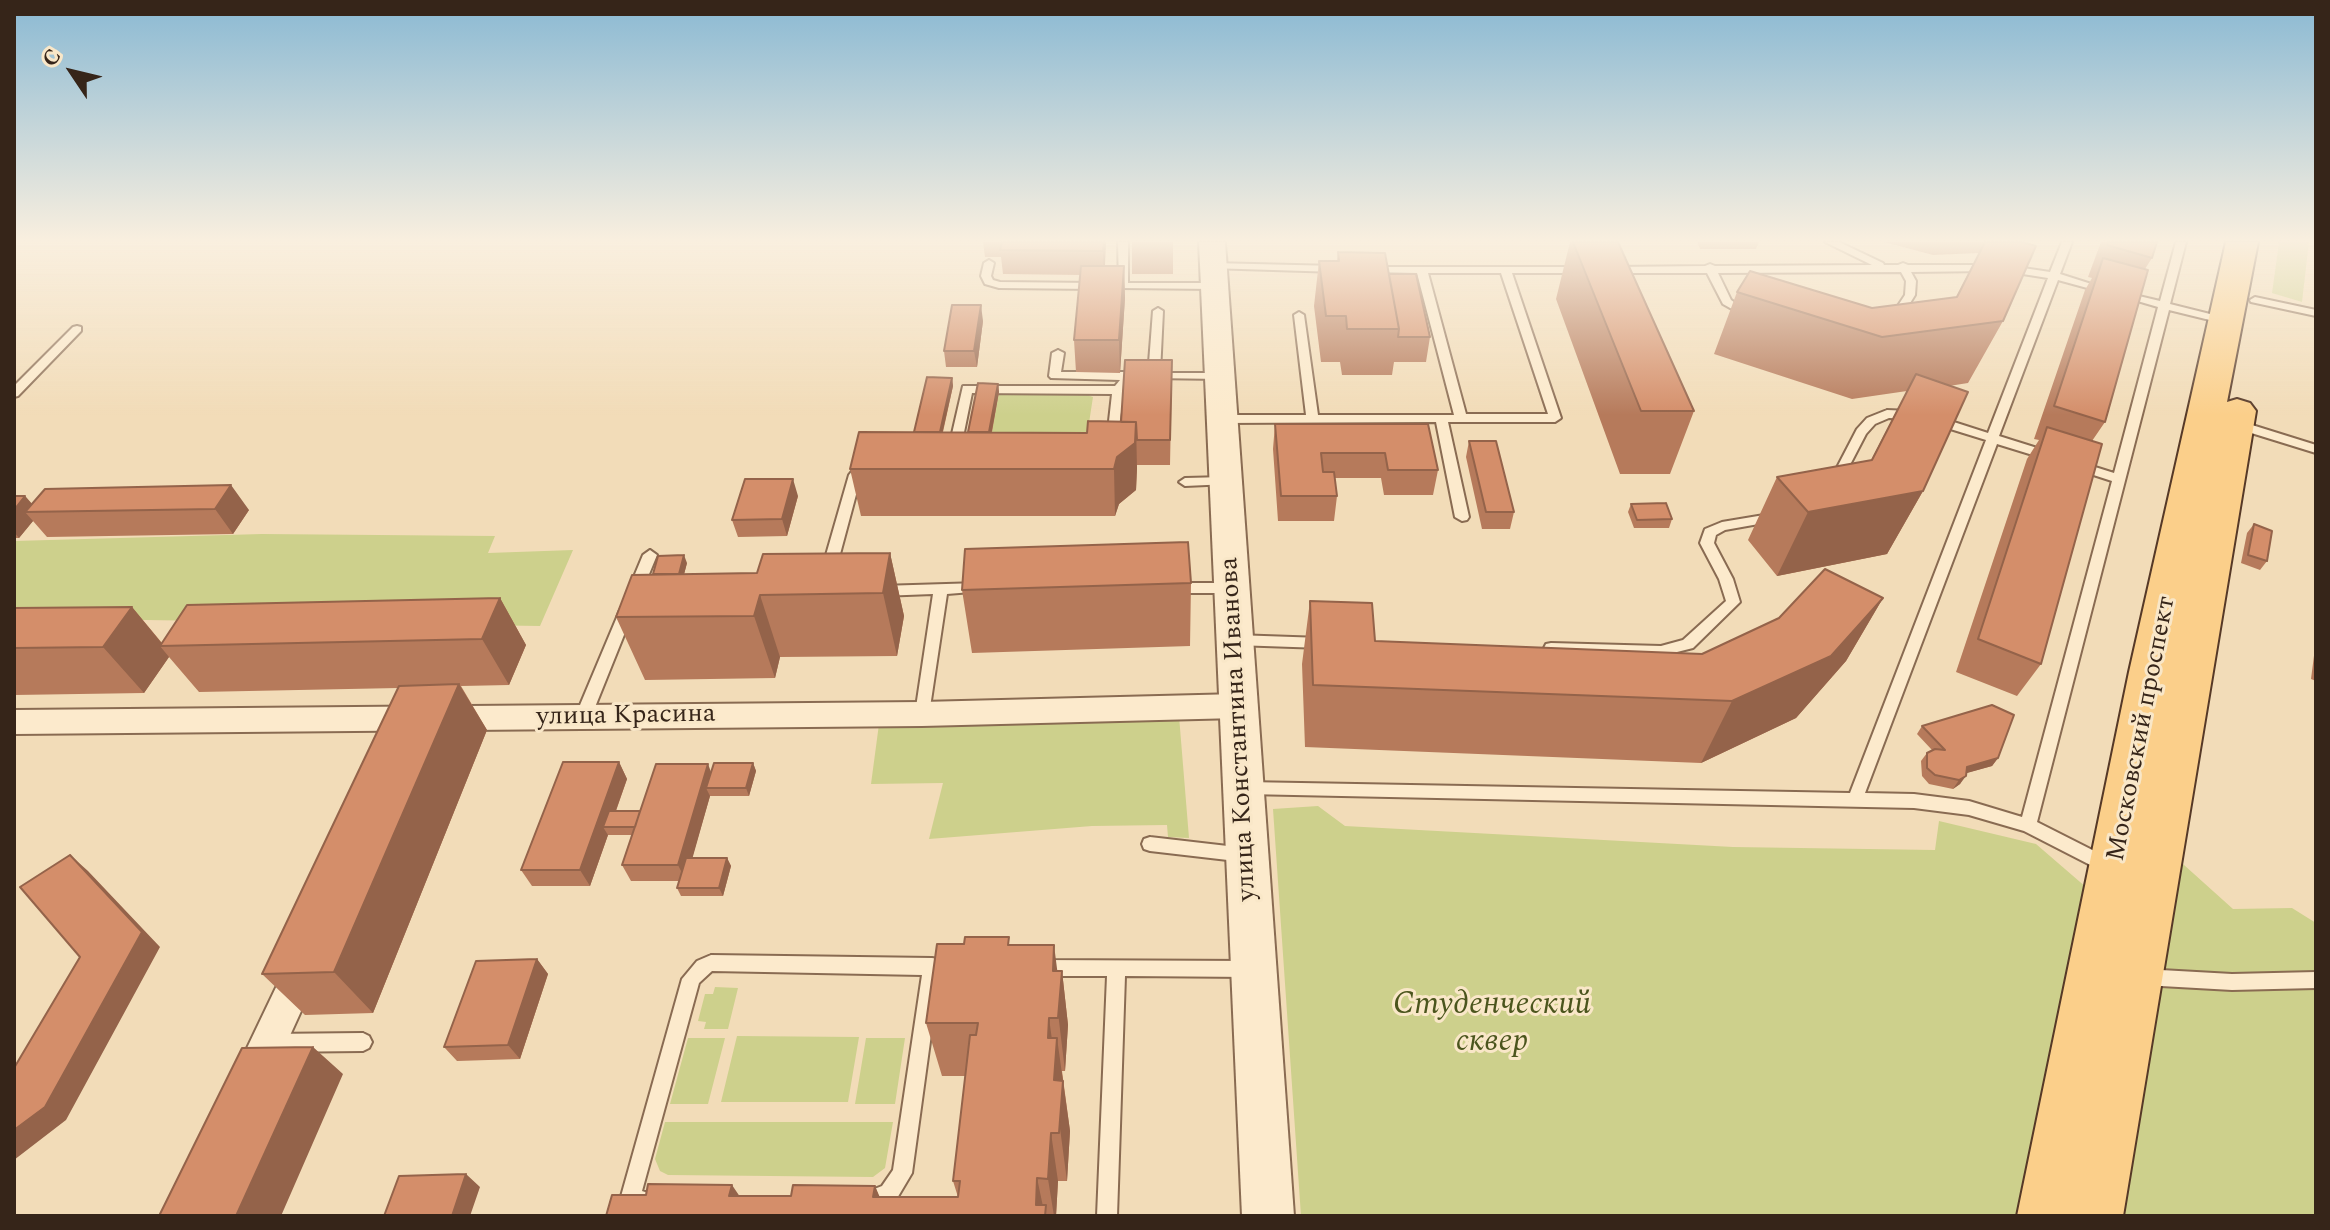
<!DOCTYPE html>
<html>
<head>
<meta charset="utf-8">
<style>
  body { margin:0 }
  #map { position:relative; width:2330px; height:1230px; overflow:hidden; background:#f2dcb8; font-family:Spectral,serif }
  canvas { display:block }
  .frame { position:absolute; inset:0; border:16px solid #362519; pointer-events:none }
  .north { position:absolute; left:32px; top:32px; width:80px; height:80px; -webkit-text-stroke:6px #f9e7c8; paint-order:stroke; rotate:305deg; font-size:22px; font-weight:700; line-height:32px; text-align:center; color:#362519 }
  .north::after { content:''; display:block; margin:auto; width:28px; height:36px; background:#362519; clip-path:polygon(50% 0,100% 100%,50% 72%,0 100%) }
</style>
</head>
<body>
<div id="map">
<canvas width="2330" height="1230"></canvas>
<div class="frame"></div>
<div class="north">С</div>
</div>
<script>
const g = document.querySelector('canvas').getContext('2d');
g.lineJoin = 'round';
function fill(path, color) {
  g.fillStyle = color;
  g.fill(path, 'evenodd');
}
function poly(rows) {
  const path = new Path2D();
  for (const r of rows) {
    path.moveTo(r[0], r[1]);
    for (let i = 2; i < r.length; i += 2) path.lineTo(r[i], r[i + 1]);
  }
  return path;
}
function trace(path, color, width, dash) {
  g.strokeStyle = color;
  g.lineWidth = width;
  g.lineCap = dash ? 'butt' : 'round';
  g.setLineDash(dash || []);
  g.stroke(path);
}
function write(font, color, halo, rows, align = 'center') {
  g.font = font + ' Spectral,serif';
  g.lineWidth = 6;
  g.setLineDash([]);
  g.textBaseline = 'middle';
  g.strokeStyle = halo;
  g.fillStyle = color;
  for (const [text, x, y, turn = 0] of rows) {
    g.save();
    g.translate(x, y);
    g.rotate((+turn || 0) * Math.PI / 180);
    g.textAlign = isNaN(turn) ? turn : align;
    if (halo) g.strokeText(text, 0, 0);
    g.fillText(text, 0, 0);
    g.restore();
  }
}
const green = poly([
  [2279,242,2309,242,2302,302,2272,293],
  [999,392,1079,392,1093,397,1087,436,988,453],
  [262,534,495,536,488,553,573,550,540,626,14,618,14,541],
  [1179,716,1189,838,1168,837,1167,825,1092,826,929,839,943,783,871,784,879,724],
  [1318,806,1345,826,1733,847,1935,850,1939,821,2036,844,2087,888,2021,1216,1301,1216,1273,809],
  [2174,856,2233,909,2292,908,2316,923,2316,1216,2114,1216],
  [715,987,738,988,728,1029,704,1029,706,1022,698,1021,705,994,713,994],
  [737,1036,859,1037,848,1102,721,1102],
  [688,1038,725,1038,708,1104,670,1104],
  [866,1038,905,1038,895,1104,855,1104],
  [665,1122,893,1122,885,1168,873,1177,668,1175,660,1171,655,1159]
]);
const service = poly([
  [1118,242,1128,242,1128,283,1214,283,1219,286,1214,289,1119,288,1118,242],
  [1825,242,1839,242,1883,263,1884,265,1898,265,1903,263,1908,265,1989,265,1994,268,1989,271,1911,272,1916,281,1915,295,1899,321,1895,322,1889,319,1905,295,1906,281,1901,272,1718,273,1731,300,1753,315,1748,318,1723,304,1707,273,1614,273,1609,270,1614,267,1705,266,1710,264,1715,266,1872,265,1825,242],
  [2062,242,2072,242,2060,274,2107,289,2102,292,2058,280,1999,436,2053,453,2055,456,2049,460,1997,444,1865,793,1914,794,1969,801,2022,817,2112,481,2072,468,2070,465,2076,461,2114,473,2158,307,2117,295,2122,292,2160,301,2176,242,2186,242,2170,304,2230,319,2232,321,2226,324,2169,310,2037,822,2114,861,2116,866,2114,871,2108,873,2102,871,2024,831,1969,815,1914,808,1246,794,1240,793,1238,788,1240,783,1246,782,1850,793,1986,440,1931,423,1929,420,1935,416,1988,433,2048,278,2010,272,2005,269,2010,266,2050,272,2062,242],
  [989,260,994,263,991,276,993,280,1000,282,1095,283,1100,286,1095,289,999,288,985,284,981,276,984,263,989,260],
  [1213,263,1337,266,1342,269,1337,272,1209,268,1209,264,1213,263],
  [1370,267,1581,267,1586,270,1581,273,1512,273,1561,418,1555,422,1448,422,1469,517,1467,520,1462,521,1455,517,1436,422,1222,423,1216,419,1222,415,1306,415,1294,315,1299,312,1304,315,1318,415,1454,415,1417,273,1366,272,1365,270,1370,267],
  [1428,273,1501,273,1548,414,1466,414,1428,273],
  [2255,297,2316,310,2316,316,2251,302,2250,300,2255,297],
  [1158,308,1163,311,1160,373,1218,373,1222,375,1222,379,1150,378,1148,376,1153,311,1158,308],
  [77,326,81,327,81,331,18,396,14,397,14,386,73,327,77,326],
  [1058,350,1064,353,1061,372,1133,372,1139,376,1131,380,1124,390,1117,442,1109,442,1107,439,1112,394,972,393,961,447,959,450,951,450,949,447,963,386,1115,386,1120,380,1051,378,1049,376,1052,353,1058,350],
  [1887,410,1911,411,1917,415,1911,419,1889,418,1875,424,1866,434,1840,484,1832,484,1830,481,1857,429,1867,418,1887,410],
  [2236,420,2316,445,2316,453,2232,427,2230,424,2232,421,2236,420],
  [861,464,867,468,861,476,836,569,829,574,824,572,822,569,849,475,857,465,861,464],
  [1225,477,1229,478,1231,481,1229,484,1185,486,1179,482,1185,478,1225,477],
  [1776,513,1781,514,1783,517,1781,520,1725,530,1716,535,1714,543,1733,579,1740,602,1693,648,1661,656,1546,652,1544,648,1546,644,1551,643,1661,646,1683,640,1726,601,1719,579,1700,543,1705,529,1722,522,1776,513],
  [650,550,657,555,642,591,635,596,630,594,628,591,643,555,650,550],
  [979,583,986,588,984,591,947,594,929,714,927,718,922,720,917,718,915,714,933,594,880,596,873,591,880,586,979,583],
  [1172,583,1231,583,1238,588,1231,593,1172,593,1165,588,1172,583],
  [627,605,634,610,591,717,588,721,578,721,575,717,620,610,627,605],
  [1235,635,1322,638,1327,639,1329,643,1327,647,1322,648,1235,645,1230,644,1228,640,1230,636,1235,635],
  [1150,837,1245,848,1251,850,1253,855,1251,860,1245,862,1150,851,1144,849,1142,844,1144,839,1150,837],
  [711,955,932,958,957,962,960,968,957,974,939,976,912,1173,896,1200,866,1212,859,1209,856,1202,859,1195,882,1186,893,1170,922,975,712,971,699,983,642,1191,648,1193,651,1200,648,1207,641,1210,630,1210,623,1207,620,1200,682,979,697,961,711,955],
  [1039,960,1251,961,1257,963,1260,969,1257,975,1251,977,1125,976,1117,1216,1097,1216,1107,976,1039,976,1033,974,1030,968,1033,962,1039,960],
  [2143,969,2232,974,2316,972,2316,988,2232,990,2143,985,2137,983,2134,977,2137,971,2143,969],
  [363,1033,369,1036,372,1042,369,1048,363,1051,268,1052,262,1049,259,1043,262,1037,268,1034,363,1033]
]);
const minor = poly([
  [1238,694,1249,698,1253,706,1249,714,1238,718,922,726,14,734,14,710,922,702,1238,694],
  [303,951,315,956,321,967,263,1095,250,1100,237,1095,231,1082,237,1069,291,956,303,951]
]);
const tertiary = poly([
  [1199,242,1225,242,1294,1216,1242,1216,1199,242]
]);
const primary = poly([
  [2226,242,2258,242,2227,402,2237,399,2250,403,2256,411,2123,1216,2017,1216,2129,672,2226,242]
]);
const wall = poly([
  [983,242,1106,242,1105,266,1124,266,1125,298,1120,373,1076,372,1074,340,1080,275,1003,274,1001,257,985,257],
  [1132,242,1173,242,1173,274,1132,274],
  [1570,242,1618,242,1694,411,1670,474,1620,474,1556,299],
  [1697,242,1759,242,1756,249,1700,249],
  [1884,242,2022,242,2003,321,1968,383,1949,386,1923,491,1887,554,1777,576,1748,540,1777,477,1871,460,1907,391,1852,399,1714,354,1737,292,1872,308,1956,297,1979,253,1933,255],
  [2101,242,2157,242,2152,258,2145,269,2105,422,2092,441,2041,664,2017,696,1956,672,2027,459,2039,440,2034,439,2085,290,2092,278,2088,277],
  [1338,252,1389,274,1430,337,1426,362,1394,362,1392,375,1342,375,1340,362,1321,362,1314,306,1319,261,1337,261],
  [983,321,977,367,946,367,944,351],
  [1172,360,1170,465,1137,465,1136,490,1119,504,1115,516,861,516,850,469,914,432,952,378,953,386,943,432,968,432,998,384,999,392,992,432,1087,433,1121,422],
  [1275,424,1428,424,1438,470,1433,495,1384,495,1381,478,1335,478,1337,496,1334,521,1278,521,1273,449],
  [1469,441,1514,512,1510,529,1482,529,1466,457],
  [45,489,249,510,233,534,47,537,33,521,19,538,14,538,14,496,25,496,32,504],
  [798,496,787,536,738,537,732,520],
  [1631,504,1672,519,1669,528,1634,528,1628,512],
  [2254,524,2267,561,2260,570,2241,563,2247,533],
  [890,553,904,616,897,656,780,657,775,678,645,680,616,617,653,574,687,563,684,574,757,573],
  [1191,583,1190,646,972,653,962,590],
  [500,598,526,645,509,685,461,686,487,730,373,1013,305,1015,262,974,398,688,199,692,169,657,144,693,14,695,14,608,132,607,162,643],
  [1883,598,1846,661,1796,718,1701,763,1305,747,1302,664,1310,601,1375,641,1702,654],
  [2316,640,2316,681,2311,679],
  [1922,726,1998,758,1992,766,1966,773,1960,784,1953,789,1929,784,1922,776,1921,761,1927,753,1932,750,1917,734],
  [619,762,627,779,616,811,640,811,711,772,753,763,756,771,749,796,710,796,692,858,727,858,731,866,723,896,681,896,677,888,679,881,631,881,622,865,632,835,608,835,590,886,532,886,521,870],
  [1010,945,1058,971,1062,971,1068,1025,1065,1071,1062,1071,1070,1131,1067,1181,1058,1181,1056,1216,606,1216,739,1196,791,1196,875,1186,879,1197,958,1197,953,1181,965,1076,942,1076,926,1023],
  [537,959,548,974,520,1059,457,1061,444,1047]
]);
const shadedWall = poly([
  [1104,242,1106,242,1104,275,1103,251],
  [1124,266,1125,298,1120,373,1119,340],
  [981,305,983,321,977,367,974,351],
  [952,378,953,386,938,452,937,444],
  [998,384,999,392,988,452,987,444],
  [1136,422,1137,469,1136,490,1119,504,1115,516,1114,469,1117,457],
  [793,479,798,496,787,536,782,519],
  [231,485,249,510,233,534,215,509],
  [1923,491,1887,554,1777,576,1808,512],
  [25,496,39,512,25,512,33,521,19,538,14,532,14,510],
  [890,553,904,616,897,656,883,593],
  [684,555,687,563,680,590,677,582],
  [760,595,780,657,775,678,754,616],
  [500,598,526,645,509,685,482,639],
  [1883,598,1846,661,1796,718,1701,763,1732,701],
  [132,607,164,646,160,646,169,657,144,693,103,647],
  [459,684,487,730,373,1013,334,972],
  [1998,758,1992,766,1960,775,1967,767],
  [619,762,627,779,610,827,603,827,608,835,590,886,580,870],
  [753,763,756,771,749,796,746,788],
  [708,764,714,780,706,788,710,796,686,881,678,865],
  [1966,776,1960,784,1953,789,1959,780],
  [70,855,88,871,160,947,66,1120,14,1160,14,1130,142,932],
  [727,858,731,866,723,896,719,888],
  [1054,945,1060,992,1062,971,1068,1025,1065,1071,1053,971],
  [537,959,548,974,520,1059,508,1045],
  [1049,1018,1055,1062,1057,1038,1070,1131,1067,1181,1048,1038],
  [313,1047,343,1074,281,1216,236,1216],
  [1051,1133,1058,1181,1056,1216,1054,1216,1048,1179],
  [466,1174,480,1187,470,1216,452,1216],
  [1037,1178,1045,1216,1036,1205],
  [732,1185,753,1216,729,1196],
  [875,1186,888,1216,873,1197]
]);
const building = poly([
  [1002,242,1104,242,1103,251,1000,250,1002,242],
  [1573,242,1618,242,1694,411,1641,411,1573,242],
  [1985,242,2022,242,2036,246,2003,321,1882,337,1737,292,1750,271,1872,308,1957,297,1985,242],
  [2108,242,2157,242,2152,258,2107,245,2108,242],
  [1338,252,1385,253,1399,329,1347,329,1346,316,1326,316,1319,261,1339,261,1338,252],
  [2103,258,2148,270,2105,422,2054,406,2103,258],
  [1081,266,1124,266,1119,340,1074,340,1081,266],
  [1389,274,1416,274,1430,337,1398,337,1399,329,1389,274],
  [952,305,981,305,974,351,944,351,952,305],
  [1125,360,1172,360,1170,440,1137,440,1136,422,1121,422,1125,360],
  [1916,374,1968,392,1923,491,1808,512,1777,477,1872,460,1916,374],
  [927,377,952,378,940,432,914,432,927,377],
  [978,383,998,384,989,432,968,432,978,383],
  [1088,421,1136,422,1135,443,1117,457,1114,469,850,469,859,432,1087,433,1088,421],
  [1275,424,1428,424,1438,470,1388,470,1385,453,1321,453,1323,472,1334,472,1337,496,1281,496,1275,424],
  [2047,427,2102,444,2041,664,1978,639,2047,427],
  [1469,441,1496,441,1514,512,1486,512,1469,441],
  [745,479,793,479,782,519,732,520,745,479],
  [231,485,215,509,25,512,45,489,231,485],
  [14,496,25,496,14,510,14,496],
  [1666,503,1672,519,1637,520,1631,504,1666,503],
  [2254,524,2272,531,2267,561,2248,555,2254,524],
  [1188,542,1191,583,962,590,965,549,1188,542],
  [890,553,883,593,760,595,754,616,616,617,632,575,757,573,763,554,890,553],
  [684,555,679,574,653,574,658,556,684,555],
  [1825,569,1883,598,1831,656,1732,701,1313,685,1310,601,1372,603,1375,641,1702,654,1779,618,1825,569],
  [500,598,482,639,160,646,187,605,500,598],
  [132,607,103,647,14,648,14,608,132,607],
  [459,684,334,972,262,974,399,686,459,684],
  [1992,705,2014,715,1998,758,1967,767,1966,776,1959,780,1935,775,1927,768,1927,753,1935,749,1945,750,1922,726,1992,705],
  [563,762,619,762,580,870,521,870,563,762],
  [714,763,753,763,746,788,706,788,714,763],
  [656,764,708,764,678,865,622,865,656,764],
  [609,811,640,811,635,827,603,827,609,811],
  [70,855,142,932,45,1107,14,1130,14,1068,80,957,20,887,70,855],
  [686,858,727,858,719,888,677,888,686,858],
  [965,937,1009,937,1008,945,1054,945,1053,971,1062,971,1058,1018,1049,1018,1048,1038,1057,1038,1054,1080,1063,1081,1059,1133,1051,1133,1048,1179,1037,1178,1036,1205,1046,1205,1045,1216,606,1216,612,1195,646,1195,648,1184,732,1185,729,1196,791,1196,793,1185,875,1186,873,1197,958,1197,960,1181,953,1181,970,1035,976,1035,978,1023,926,1023,937,944,964,944,965,937],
  [537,959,508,1045,444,1047,476,961,537,959],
  [313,1047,236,1216,159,1216,242,1048,313,1047],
  [466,1174,452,1216,384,1216,399,1176,466,1174]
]);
const streetNames = [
  ["улица Красина",626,717,-1],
  ["улица Константина Иванова",1240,729,-93],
  ["Московский проспект",2143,729,-79]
];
const nearParknames = [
  ["Студенческий",1492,1007],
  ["сквер",1492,1044]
];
fill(green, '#cdd08c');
trace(service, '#896b52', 4);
trace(minor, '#896b52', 4);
trace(tertiary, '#896b52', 4);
trace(primary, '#563927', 4);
fill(service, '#fceacc');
fill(minor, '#fceacc');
fill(tertiary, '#fceacc');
fill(primary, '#fbcf8a');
fill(wall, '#b67a5b');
fill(shadedWall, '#94634a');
fill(building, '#d48e6a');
trace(building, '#94634a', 2);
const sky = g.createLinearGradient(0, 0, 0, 415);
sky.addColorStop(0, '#8ab9d3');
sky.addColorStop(0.58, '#f9efdf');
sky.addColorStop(1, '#f9efdf00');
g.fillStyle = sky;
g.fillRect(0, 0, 2330, 415);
write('26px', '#362519', '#f9e7c8', streetNames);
write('italic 32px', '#4b551d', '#f9e7c8', nearParknames);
</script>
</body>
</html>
